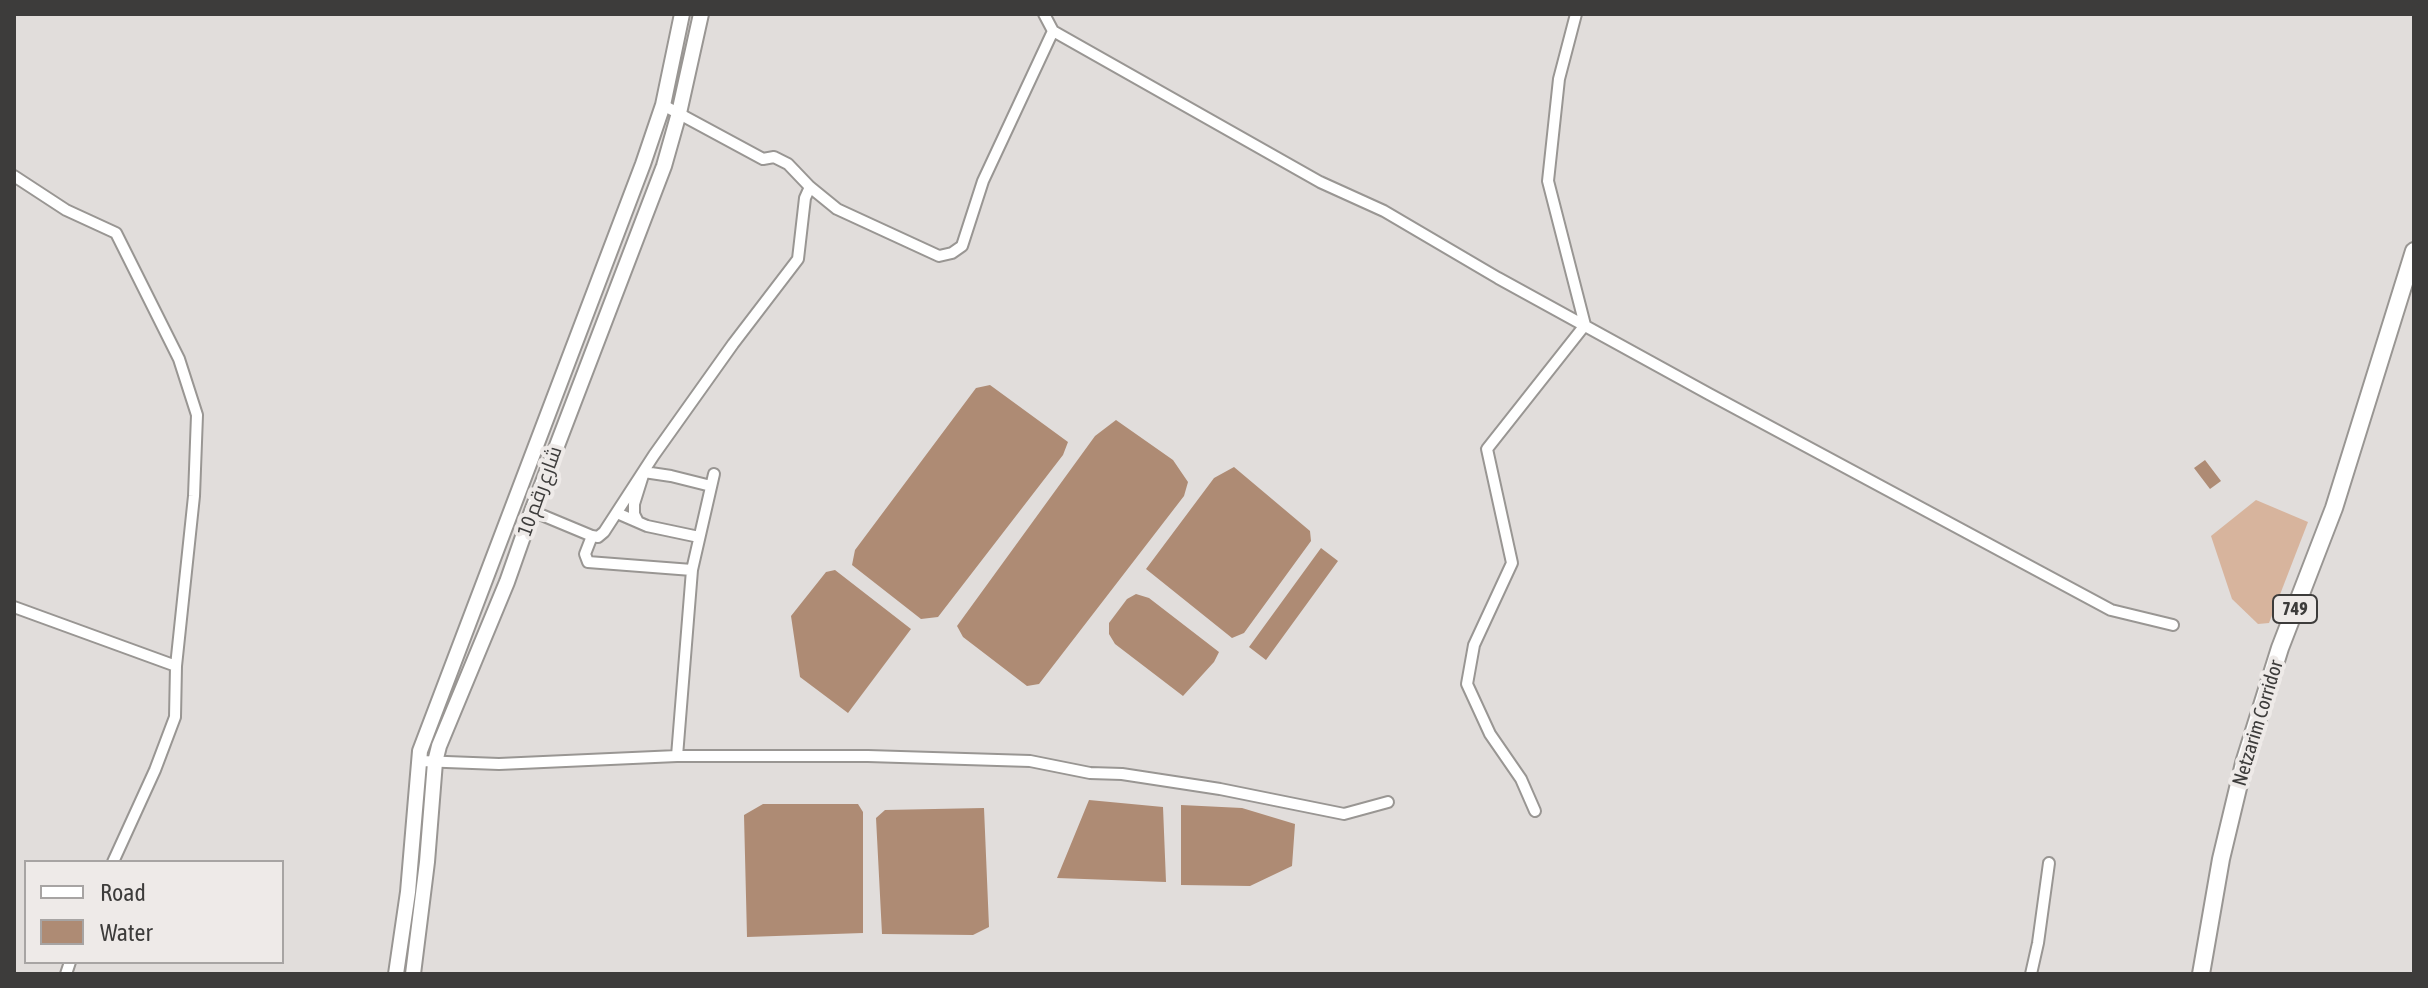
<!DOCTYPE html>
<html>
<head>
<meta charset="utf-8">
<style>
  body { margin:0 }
  #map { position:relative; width:2428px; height:988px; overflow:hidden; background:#e1dddb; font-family:"Asap Condensed",sans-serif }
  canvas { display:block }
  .frame { position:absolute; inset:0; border:16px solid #3d3c3b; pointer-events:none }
  .legend { position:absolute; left:24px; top:860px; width:260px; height:104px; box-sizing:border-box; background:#eeeae8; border:2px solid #a7a4a3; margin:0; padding:10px 14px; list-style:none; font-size:24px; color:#3d3c3b }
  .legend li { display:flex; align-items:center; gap:16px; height:40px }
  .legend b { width:40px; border:2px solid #a7a4a3 }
</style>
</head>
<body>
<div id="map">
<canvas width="2428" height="988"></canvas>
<div class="frame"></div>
<ul class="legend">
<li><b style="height:10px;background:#fff"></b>Road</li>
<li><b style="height:22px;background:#ae8b74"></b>Water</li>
</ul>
</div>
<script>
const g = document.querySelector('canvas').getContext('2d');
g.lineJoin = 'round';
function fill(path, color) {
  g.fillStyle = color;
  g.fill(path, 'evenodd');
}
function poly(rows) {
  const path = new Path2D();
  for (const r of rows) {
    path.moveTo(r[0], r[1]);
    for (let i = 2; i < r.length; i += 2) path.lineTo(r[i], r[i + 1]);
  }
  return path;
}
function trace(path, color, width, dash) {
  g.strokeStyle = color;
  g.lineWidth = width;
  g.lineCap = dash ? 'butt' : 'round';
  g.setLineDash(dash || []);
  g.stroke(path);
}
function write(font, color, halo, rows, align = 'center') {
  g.font = font + ' "Asap Condensed",Cairo,sans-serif';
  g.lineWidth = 8;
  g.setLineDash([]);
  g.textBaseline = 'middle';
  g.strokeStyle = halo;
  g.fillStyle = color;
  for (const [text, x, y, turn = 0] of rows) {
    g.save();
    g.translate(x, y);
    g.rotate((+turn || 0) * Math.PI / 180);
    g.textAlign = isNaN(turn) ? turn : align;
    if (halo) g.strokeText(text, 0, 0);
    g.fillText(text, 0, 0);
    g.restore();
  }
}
const green = poly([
  [2256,500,2308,522,2269,623,2258,624,2232,599,2211,536]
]);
const water = poly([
  [990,385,1068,442,1063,455,938,617,921,619,852,565,855,550,976,388],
  [1116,420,1173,460,1188,482,1184,496,1039,684,1027,686,963,637,957,626,1095,436],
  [2205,460,2221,481,2210,489,2194,468],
  [1234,467,1310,531,1311,541,1244,633,1232,638,1146,569,1214,478],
  [1321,548,1338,561,1266,660,1249,647],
  [835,570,911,629,848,713,800,677,791,616,826,572],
  [1136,594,1149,598,1219,652,1214,662,1183,696,1115,644,1109,634,1109,623,1127,599],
  [1089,800,1163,807,1166,882,1057,878],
  [763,804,858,804,863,812,863,933,747,937,744,815],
  [1181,805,1242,808,1295,824,1292,866,1250,886,1181,885],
  [984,808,989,927,973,935,882,934,876,818,885,810]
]);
const minor = poly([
  [1044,14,1053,31,1320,182,1384,211,1498,278,1709,394,2111,610,2173,625],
  [663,105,763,159,774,157,788,164,810,187,837,209,939,256,952,253,962,246,983,181,1053,31],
  [14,176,66,210,116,233,179,359,197,415,194,496,176,666,175,717,155,770,113,862],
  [532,511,592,536,598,537,604,532,654,455,733,344,798,259,805,198,810,187],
  [617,513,647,526,699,537],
  [638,522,634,514,634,504,644,472,671,476,711,486],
  [592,536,585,554,588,562,692,570],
  [14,607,176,666],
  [677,756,692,570,714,474],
  [420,761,499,764,677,756,868,756,1030,761,1090,773,1122,774,1220,789,1344,814,1388,802],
  [1535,811,1521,779,1490,734,1467,684,1474,645,1512,563,1487,449,1585,325,1548,181,1559,79,1576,14],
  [66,974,70,962],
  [2031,974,2038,943,2049,863]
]);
const secondary = poly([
  [396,974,408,892,420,751,643,164,663,105,682,14],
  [413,974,427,862,435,762,439,746,507,582,532,511,664,166,679,113,701,14]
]);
const primary = poly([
  [2201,974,2221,859,2244,763,2280,648,2334,508,2414,251]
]);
const shields = [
  [2295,609,44]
];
const shieldNames = [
  ["749",2295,609]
];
const streetNames = [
  ["شارع رقم 10",540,491,-70],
  ["Netzarim Corridor",2258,723,-73]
];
fill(green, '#d7b49d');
fill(water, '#ae8b74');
trace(minor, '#999693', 14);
trace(secondary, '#999693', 18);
trace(primary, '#999693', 20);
trace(minor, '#fff', 10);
trace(secondary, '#fff', 14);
trace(primary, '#fff', 16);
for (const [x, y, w] of shields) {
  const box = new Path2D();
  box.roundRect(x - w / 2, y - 14, w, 28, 6);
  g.fillStyle = '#eeeae8';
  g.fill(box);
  trace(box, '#3d3c3b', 2);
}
write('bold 18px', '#3d3c3b', null, shieldNames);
write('20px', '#3d3c3b', '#eeeae8', streetNames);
</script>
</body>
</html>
